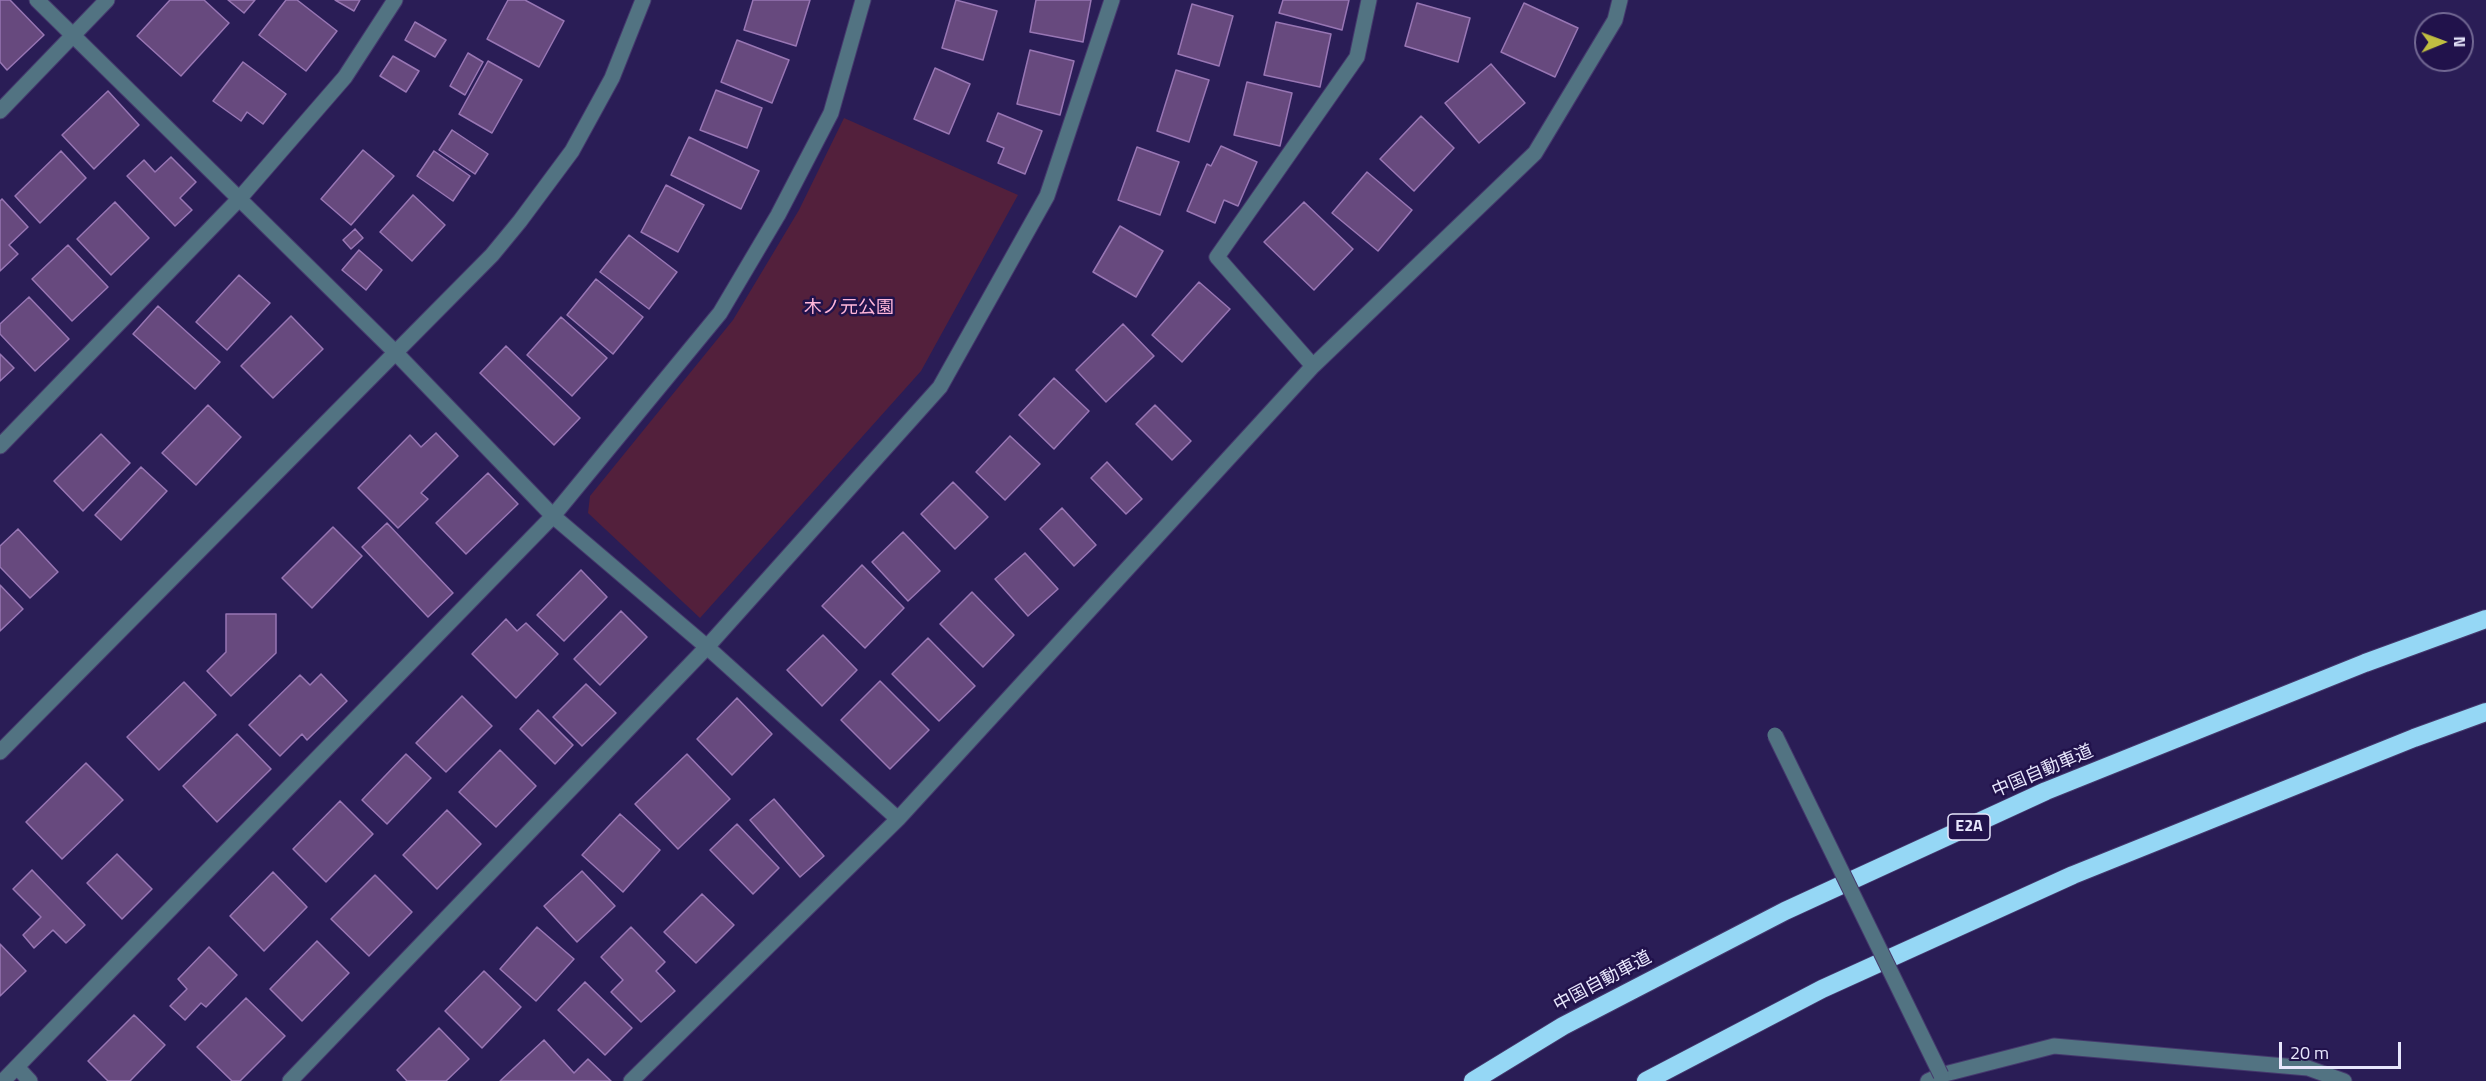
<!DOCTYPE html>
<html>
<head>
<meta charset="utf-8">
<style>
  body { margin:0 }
  #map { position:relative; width:2486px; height:1081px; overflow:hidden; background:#2a1d56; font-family:"Titillium Web",sans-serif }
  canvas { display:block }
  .north { position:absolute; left:2414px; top:12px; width:60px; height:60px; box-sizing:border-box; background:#21124b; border:2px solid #716792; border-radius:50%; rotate:89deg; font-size:16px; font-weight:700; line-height:24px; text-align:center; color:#e8e7fc }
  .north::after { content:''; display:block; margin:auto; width:21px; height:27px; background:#c0be41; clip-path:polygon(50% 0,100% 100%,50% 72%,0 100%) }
  .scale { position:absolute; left:2279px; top:1042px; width:122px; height:27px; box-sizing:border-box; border:3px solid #e8e7fc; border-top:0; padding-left:8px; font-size:18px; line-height:21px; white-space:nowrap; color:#e8e7fc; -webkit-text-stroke:4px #21124b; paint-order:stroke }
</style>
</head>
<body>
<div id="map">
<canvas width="2486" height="1081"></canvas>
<div class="north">N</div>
<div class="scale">20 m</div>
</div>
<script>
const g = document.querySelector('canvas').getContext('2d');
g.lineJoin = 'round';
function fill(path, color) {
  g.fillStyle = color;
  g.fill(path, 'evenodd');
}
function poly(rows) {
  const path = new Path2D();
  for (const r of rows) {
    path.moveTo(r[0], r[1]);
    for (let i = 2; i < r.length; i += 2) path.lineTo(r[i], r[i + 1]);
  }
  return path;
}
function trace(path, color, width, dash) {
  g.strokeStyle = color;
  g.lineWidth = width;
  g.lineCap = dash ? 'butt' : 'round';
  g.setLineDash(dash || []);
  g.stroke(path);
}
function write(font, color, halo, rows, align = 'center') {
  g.font = font + ' "Titillium Web","Noto Sans JP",sans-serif';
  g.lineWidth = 5;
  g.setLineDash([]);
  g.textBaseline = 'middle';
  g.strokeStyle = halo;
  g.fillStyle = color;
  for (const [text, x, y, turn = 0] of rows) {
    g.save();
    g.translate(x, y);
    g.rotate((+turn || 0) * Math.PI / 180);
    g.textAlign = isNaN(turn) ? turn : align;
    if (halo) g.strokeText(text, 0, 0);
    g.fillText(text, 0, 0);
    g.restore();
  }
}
const green = poly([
  [844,118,1018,195,921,371,700,618,588,513,590,496,733,320,799,210]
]);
const building = poly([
  [0,0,10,0,44,35,7,70,0,62,0,0],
  [170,0,204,0,229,23,181,76,137,36,170,0],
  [228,0,255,0,244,13,228,0],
  [286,0,297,0,337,31,306,71,259,35,286,0],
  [335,0,360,0,354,11,335,0],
  [508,0,525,0,564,21,539,67,487,39,508,0],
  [753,0,810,0,796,46,744,30,753,0],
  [956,0,997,11,983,60,942,48,956,0],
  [1036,0,1091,0,1083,42,1030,32,1036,0],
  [1283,0,1349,0,1342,30,1279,13,1283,0],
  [1417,3,1470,18,1458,62,1405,46,1417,3],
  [1524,3,1578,28,1555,77,1501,52,1524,3],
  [1192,4,1233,16,1219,66,1178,54,1192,4],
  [415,22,446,40,435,57,405,40,415,22],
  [1276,22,1331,34,1320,87,1264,75,1276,22],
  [737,40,789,60,772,103,721,82,737,40],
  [1030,50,1074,61,1060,115,1017,104,1030,50],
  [468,53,483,62,465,95,450,86,468,53],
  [393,56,419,71,406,92,380,76,393,56],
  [488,61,522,80,492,133,459,114,488,61],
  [243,62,286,94,263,124,247,112,241,121,213,101,243,62],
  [1491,64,1525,103,1479,143,1445,103,1491,64],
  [935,68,970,84,949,134,914,119,935,68],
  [1176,70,1209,80,1189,142,1157,131,1176,70],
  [1247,82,1292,93,1280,146,1234,135,1247,82],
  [716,90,762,108,747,148,700,130,716,90],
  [108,91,139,125,94,169,62,135,108,91],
  [998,113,1042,131,1025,174,998,163,1004,148,987,141,998,113],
  [1421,116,1454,148,1414,191,1380,159,1421,116],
  [452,130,488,154,475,174,439,150,452,130],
  [689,137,759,171,741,209,671,175,689,137],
  [1221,146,1257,162,1238,206,1224,200,1215,223,1187,211,1207,164,1211,166,1221,146],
  [1137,147,1179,162,1160,215,1118,200,1137,147],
  [363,150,394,176,351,225,321,199,363,150],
  [61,151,86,178,40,223,15,196,61,151],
  [434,151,470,176,453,201,417,176,434,151],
  [171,157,196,182,180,198,192,210,175,226,127,176,144,160,155,172,171,157],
  [1367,172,1412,210,1378,251,1332,213,1367,172],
  [666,185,704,205,678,252,641,232,666,185],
  [413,195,445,225,412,261,380,232,413,195],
  [2,199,28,227,9,245,18,254,0,271,0,201,2,199],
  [115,202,149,238,111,275,77,239,115,202],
  [1304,202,1353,249,1314,290,1264,242,1304,202],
  [1120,226,1163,251,1136,297,1093,272,1120,226],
  [355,229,363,238,351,249,343,240,355,229],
  [629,235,677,272,649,309,600,272,629,235],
  [68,245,108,287,72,321,32,279,68,245],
  [359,250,382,270,366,290,342,270,359,250],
  [239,275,270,303,227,350,196,322,239,275],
  [596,279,643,317,613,354,567,315,596,279],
  [1199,282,1230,309,1182,362,1152,335,1199,282],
  [29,297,69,339,35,371,0,334,0,324,29,297],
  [158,306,220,362,195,389,133,334,158,306],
  [291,316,323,349,273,398,241,366,291,316],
  [561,317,607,358,572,396,527,355,561,317],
  [1123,324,1154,356,1106,402,1076,370,1123,324],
  [506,346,580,418,554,445,480,373,506,346],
  [0,354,14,368,0,381,0,354],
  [1054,378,1089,411,1054,449,1019,415,1054,378],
  [208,405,241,437,196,485,162,453,208,405],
  [1155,405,1191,441,1172,460,1136,424,1155,405],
  [436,433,458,456,421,493,428,499,398,528,358,488,410,435,421,447,436,433],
  [101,434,130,463,83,511,54,481,101,434],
  [1010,436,1040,464,1005,500,976,472,1010,436],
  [1107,462,1142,499,1126,514,1091,478,1107,462],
  [141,467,167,491,121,540,95,515,141,467],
  [488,473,518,504,466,554,436,523,488,473],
  [953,482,988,517,955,549,921,514,953,482],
  [1062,508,1096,545,1074,566,1040,529,1062,508],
  [387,523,453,593,428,617,362,547,387,523],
  [333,527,362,556,312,608,282,578,333,527],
  [18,529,58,572,30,598,0,567,0,546,18,529],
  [903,532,940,571,908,601,872,562,903,532],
  [1025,553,1058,589,1028,616,995,579,1025,553],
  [862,565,904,608,865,648,822,606,862,565],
  [581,570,607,597,564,641,537,615,581,570],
  [0,585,23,609,0,631,0,585],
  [972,592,1014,635,983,667,940,624,972,592],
  [621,611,647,637,600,685,574,659,621,611],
  [226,614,276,614,276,653,231,696,207,671,226,652,226,614],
  [506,619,517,631,526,623,558,654,516,698,472,654,506,619],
  [823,635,857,670,822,706,787,670,823,635],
  [928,638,975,686,939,721,892,674,928,638],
  [321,674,347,701,307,740,302,734,280,756,249,725,300,675,310,685,321,674],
  [880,681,929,730,890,769,841,720,880,681],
  [184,682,216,715,159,770,127,737,184,682],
  [586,684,616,713,582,746,553,717,586,684],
  [462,696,492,726,446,772,416,743,462,696],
  [737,698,772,734,732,775,697,739,737,698],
  [538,710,573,745,555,764,520,729,538,710],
  [237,734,271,769,217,822,183,786,237,734],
  [500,750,536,786,496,827,459,792,500,750],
  [406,754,431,778,387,824,362,800,406,754],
  [687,754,730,799,678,849,635,804,687,754],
  [86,763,123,800,62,859,26,822,86,763],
  [774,799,824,856,800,877,750,820,774,799],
  [340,801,373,834,326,882,293,849,340,801],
  [447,810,481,844,437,889,403,855,447,810],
  [620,814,660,850,623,892,582,855,620,814],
  [737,824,779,868,753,894,710,850,737,824],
  [117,854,152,889,122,919,87,883,117,854],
  [32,870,85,925,66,943,53,930,34,948,23,935,41,917,13,889,32,870],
  [582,871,615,906,577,942,544,906,582,871],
  [273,872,307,907,264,951,230,916,273,872],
  [375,875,412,912,369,956,331,919,375,875],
  [702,894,734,925,696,963,664,932,702,894],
  [537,927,574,959,536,1001,500,969,537,927],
  [631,927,665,962,656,971,675,991,641,1022,611,992,623,980,601,957,631,927],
  [317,941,349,973,302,1021,270,989,317,941],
  [0,944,26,971,0,996,0,944],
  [209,947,237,975,206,1007,201,1003,185,1020,170,1006,187,989,178,979,209,947],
  [484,971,521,1007,482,1048,445,1011,484,971],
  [585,982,632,1028,605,1055,558,1010,585,982],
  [246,998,285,1036,240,1081,232,1081,197,1047,246,998],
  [134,1015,165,1045,130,1081,108,1081,88,1061,134,1015],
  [439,1028,469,1059,446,1081,407,1081,397,1070,439,1028],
  [544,1040,574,1073,588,1059,611,1081,500,1081,544,1040]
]);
const minor = poly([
  [37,0,394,351,553,516,707,647,898,819],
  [0,111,107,0],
  [1313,366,1217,257,1357,57,1369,0],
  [0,446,240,198,345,77,395,0],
  [0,752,492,255,520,221,572,151,612,78,643,0],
  [17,1067,30,1081],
  [3,1081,553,516,720,313,778,215,831,113,863,0],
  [290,1081,707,647,940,387,1047,196,1112,0],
  [631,1081,898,819,1313,366,1535,153,1615,20,1620,0],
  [1928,1081,1941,1075,2054,1046,2308,1068,2344,1081]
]);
const highway = poly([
  [1473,1081,1563,1026,1785,911,2046,791,2365,663,2486,619],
  [1646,1081,1822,989,2073,875,2414,738,2486,712]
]);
const minorBridge = poly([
  [1775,735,1941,1075]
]);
const shields = [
  [1969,827,42]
];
const shieldNames = [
  ["E2A",1969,827]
];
const parkNames = [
  ["木ノ元公園",849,309]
];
const streetNames = [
  ["中国自動車道",2043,772,-23],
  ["中国自動車道",1603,982,-28]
];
fill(green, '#53203c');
fill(building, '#67497e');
trace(building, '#9876b4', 1.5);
trace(minor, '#45396d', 17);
trace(highway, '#45396d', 20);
trace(minor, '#527382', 15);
trace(highway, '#95d7f5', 18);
trace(minorBridge, '#45396d', 17, []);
trace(minorBridge, '#527382', 15);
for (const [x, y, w] of shields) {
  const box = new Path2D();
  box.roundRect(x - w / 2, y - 13, w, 26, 4.5);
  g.fillStyle = '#21124b';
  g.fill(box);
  trace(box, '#e8e7fc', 1.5);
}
write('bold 16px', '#e8e7fc', null, shieldNames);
write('18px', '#feb5d8', '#21124b', parkNames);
write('18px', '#e8e7fc', '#21124b', streetNames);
</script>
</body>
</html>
